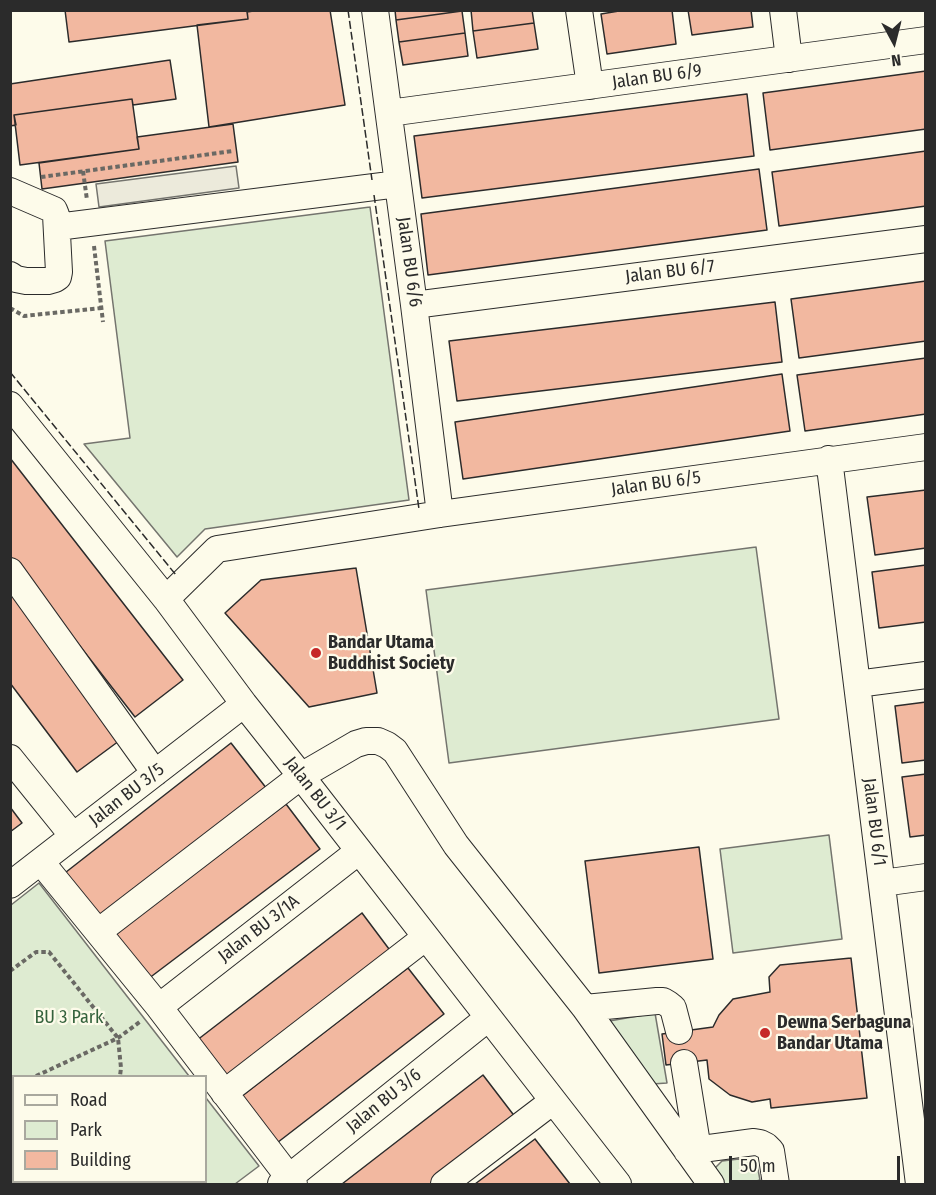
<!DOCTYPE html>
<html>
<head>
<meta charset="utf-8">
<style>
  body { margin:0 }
  #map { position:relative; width:936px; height:1195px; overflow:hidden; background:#fdfbea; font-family:"Fira Sans Condensed",sans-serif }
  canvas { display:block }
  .frame { position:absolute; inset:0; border:12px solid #2b2b2b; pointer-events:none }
  .legend { position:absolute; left:12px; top:1075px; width:195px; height:108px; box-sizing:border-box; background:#fdfbea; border:2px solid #a9a89e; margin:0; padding:8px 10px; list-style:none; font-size:18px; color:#2b2b2b }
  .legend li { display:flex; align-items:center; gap:12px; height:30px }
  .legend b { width:30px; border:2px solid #a9a89e }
  .north { position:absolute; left:864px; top:12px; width:60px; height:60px; -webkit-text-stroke:4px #fdfbea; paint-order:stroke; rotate:173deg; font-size:16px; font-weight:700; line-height:24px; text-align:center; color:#2b2b2b }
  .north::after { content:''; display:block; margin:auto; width:21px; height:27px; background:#2b2b2b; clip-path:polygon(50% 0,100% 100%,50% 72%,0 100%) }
  .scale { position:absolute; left:729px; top:1156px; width:171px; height:27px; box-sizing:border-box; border:3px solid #2b2b2b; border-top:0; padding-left:8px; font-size:18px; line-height:21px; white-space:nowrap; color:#2b2b2b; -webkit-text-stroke:4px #fdfbea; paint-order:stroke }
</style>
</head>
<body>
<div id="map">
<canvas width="936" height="1195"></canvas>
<div class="frame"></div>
<ul class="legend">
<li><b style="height:8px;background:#fdfbea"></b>Road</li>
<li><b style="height:16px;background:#deebd1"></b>Park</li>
<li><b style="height:16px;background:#f2b8a0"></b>Building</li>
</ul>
<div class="north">N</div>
<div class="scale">50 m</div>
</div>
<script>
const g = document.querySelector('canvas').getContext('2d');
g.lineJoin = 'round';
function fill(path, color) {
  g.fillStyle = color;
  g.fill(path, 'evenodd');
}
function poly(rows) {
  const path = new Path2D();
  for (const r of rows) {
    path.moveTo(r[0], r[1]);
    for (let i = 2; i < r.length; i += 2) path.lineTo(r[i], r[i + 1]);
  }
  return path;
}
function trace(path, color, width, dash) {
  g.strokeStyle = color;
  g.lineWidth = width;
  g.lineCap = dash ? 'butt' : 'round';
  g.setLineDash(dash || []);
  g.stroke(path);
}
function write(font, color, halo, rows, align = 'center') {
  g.font = font + ' "Fira Sans Condensed",sans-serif';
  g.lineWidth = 4.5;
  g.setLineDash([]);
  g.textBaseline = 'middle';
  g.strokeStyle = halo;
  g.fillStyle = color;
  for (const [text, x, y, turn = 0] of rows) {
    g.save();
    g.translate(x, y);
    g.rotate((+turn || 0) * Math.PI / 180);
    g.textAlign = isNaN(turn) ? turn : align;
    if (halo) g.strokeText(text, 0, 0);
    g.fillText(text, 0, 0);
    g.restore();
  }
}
const green = poly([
  [370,207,409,500,205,529,177,557,84,444,130,438,105,241,370,207],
  [756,547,779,719,449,763,426,590,756,547],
  [829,835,842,939,733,953,720,849,829,835],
  [39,883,189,1076,14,1076,14,1182,206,1182,206,1098,259,1166,235,1184,11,1184,11,905,39,883],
  [655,1013,667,1083,637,1085,598,1023,655,1013],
  [739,1159,757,1164,760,1180,746,1184,718,1184,712,1171,722,1161,739,1159]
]);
const parking = poly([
  [236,166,239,188,99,207,96,184,236,166]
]);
const building = poly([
  [65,10,247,10,248,19,69,42,65,10],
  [260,10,330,10,345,105,209,127,197,25,248,19,247,12,260,10],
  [395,10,462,10,462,11,396,20,395,10],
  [471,10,532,10,534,23,473,31,471,10],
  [625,10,672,10,676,44,607,54,601,14,625,10],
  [688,10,751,10,753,27,692,35,688,10],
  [462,11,465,33,399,42,396,20,462,11],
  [534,23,538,49,477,58,473,31,534,23],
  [465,33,468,56,403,65,399,42,465,33],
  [170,60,176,99,133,105,132,99,14,115,16,125,10,126,10,84,170,60],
  [926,71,926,129,770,150,763,93,926,71],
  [747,94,754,156,422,198,414,136,747,94],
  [132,99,139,149,20,165,14,115,132,99],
  [233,124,238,162,42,189,39,163,139,149,137,137,233,124],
  [926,151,926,206,779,226,772,172,926,151],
  [759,169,767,230,428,275,421,214,759,169],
  [926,281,926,341,799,358,791,299,926,281],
  [775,302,782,362,457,401,449,341,775,302],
  [926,358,926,414,805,431,797,375,926,358],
  [782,374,790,431,463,479,455,422,782,374],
  [10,458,183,680,135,717,10,556,10,458],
  [926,490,926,548,875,555,867,497,926,490],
  [926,565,926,622,879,628,872,572,926,565],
  [356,568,377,693,309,707,225,613,261,580,356,568],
  [10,587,123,738,77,772,10,683,10,587],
  [926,702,926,760,902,763,895,706,926,702],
  [231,743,267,789,98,922,61,876,231,743],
  [926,774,926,835,910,837,902,777,926,774],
  [286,804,320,849,144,982,110,938,286,804],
  [10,807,22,823,10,832,10,807],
  [699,847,713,959,599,973,585,861,699,847],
  [362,913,395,957,226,1087,192,1044,362,913],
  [851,958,867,1098,771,1108,770,1099,752,1102,730,1095,709,1079,707,1060,666,1065,662,1034,713,1027,719,1015,733,999,770,992,769,977,780,965,851,958],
  [408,968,444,1014,273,1146,237,1100,408,968],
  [483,1075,519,1122,439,1184,342,1184,483,1075],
  [535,1139,570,1184,475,1184,535,1139]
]);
const path = poly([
  [83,171,87,200],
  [41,177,233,151],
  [94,246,103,322],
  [10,308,24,316,101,308],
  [10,971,36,952,49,952,118,1038,121,1068,120,1076],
  [36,1076,118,1038,141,1021],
  [10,1088,14,1087],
  [105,1184,106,1182]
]);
const minor = poly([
  [375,10,414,305,440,514],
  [579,10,590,86],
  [783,10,789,59],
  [389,113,926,40],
  [10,191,54,210,56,215,59,272,58,277,55,279,48,281,26,281,16,279,10,275],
  [57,227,398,184],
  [414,305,926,239],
  [10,405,166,599,244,704,301,776,618,1184],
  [829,459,919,1184],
  [10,571,155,773],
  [166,599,217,549,440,514,926,447],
  [857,684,926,675],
  [10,758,73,836],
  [41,862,159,1007,294,1184],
  [882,883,926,877],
  [10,885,244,704],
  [98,932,301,776,356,744,366,741,378,741,387,745,395,751,456,845,585,1008,711,1184],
  [159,1007,359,851],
  [585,1008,657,1001,663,1001,668,1004,673,1008,679,1031],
  [684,1063,698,1150],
  [224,1093,426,937],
  [687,1151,754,1142,760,1143,766,1146,771,1151,776,1184],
  [281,1184,488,1018],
  [444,1184,553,1101]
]);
const fence = poly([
  [348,10,372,180],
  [374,195,419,509],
  [10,372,176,575]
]);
const markers = [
  [316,653,6,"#c62828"],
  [765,1033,6,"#c62828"]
];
const streetNames = [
  ["Jalan BU 6/9",657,77,-8],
  ["Jalan BU 6/6",409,262,82],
  ["Jalan BU 6/7",670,272,-7],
  ["Jalan BU 6/5",656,484,-8],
  ["Jalan BU 3/1",315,794,52],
  ["Jalan BU 3/5",127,795,-38],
  ["Jalan BU 6/1",874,822,83],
  ["Jalan BU 3/1A",259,929,-38],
  ["Jalan BU 3/6",384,1101,-39]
];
const poiNames = [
  ["Bandar Utama",328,643],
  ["Buddhist Society",328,664],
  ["Dewna Serbaguna",777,1023],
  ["Bandar Utama",777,1044]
];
const parkNames = [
  ["BU 3 Park",69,1018]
];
fill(green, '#deebd1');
trace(green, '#74746e', 1.5);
fill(parking, '#eceadb');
trace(parking, '#74746e', 1.5);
fill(building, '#f2b8a0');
trace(building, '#2b2b2b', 1.5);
trace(minor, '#2b2b2b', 28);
trace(path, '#6a6964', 4, [4.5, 3]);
trace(minor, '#fdfbea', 26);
trace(fence, '#2b2b2b', 1.5, [8, 3]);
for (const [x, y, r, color] of markers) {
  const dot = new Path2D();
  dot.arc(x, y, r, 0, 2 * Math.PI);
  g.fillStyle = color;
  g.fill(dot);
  trace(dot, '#fdfbea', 2);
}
write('18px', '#2b2b2b', '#fdfbea', streetNames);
write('bold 18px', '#2b2b2b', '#fdfbea', poiNames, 'left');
write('18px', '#34623c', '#fdfbea', parkNames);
</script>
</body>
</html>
